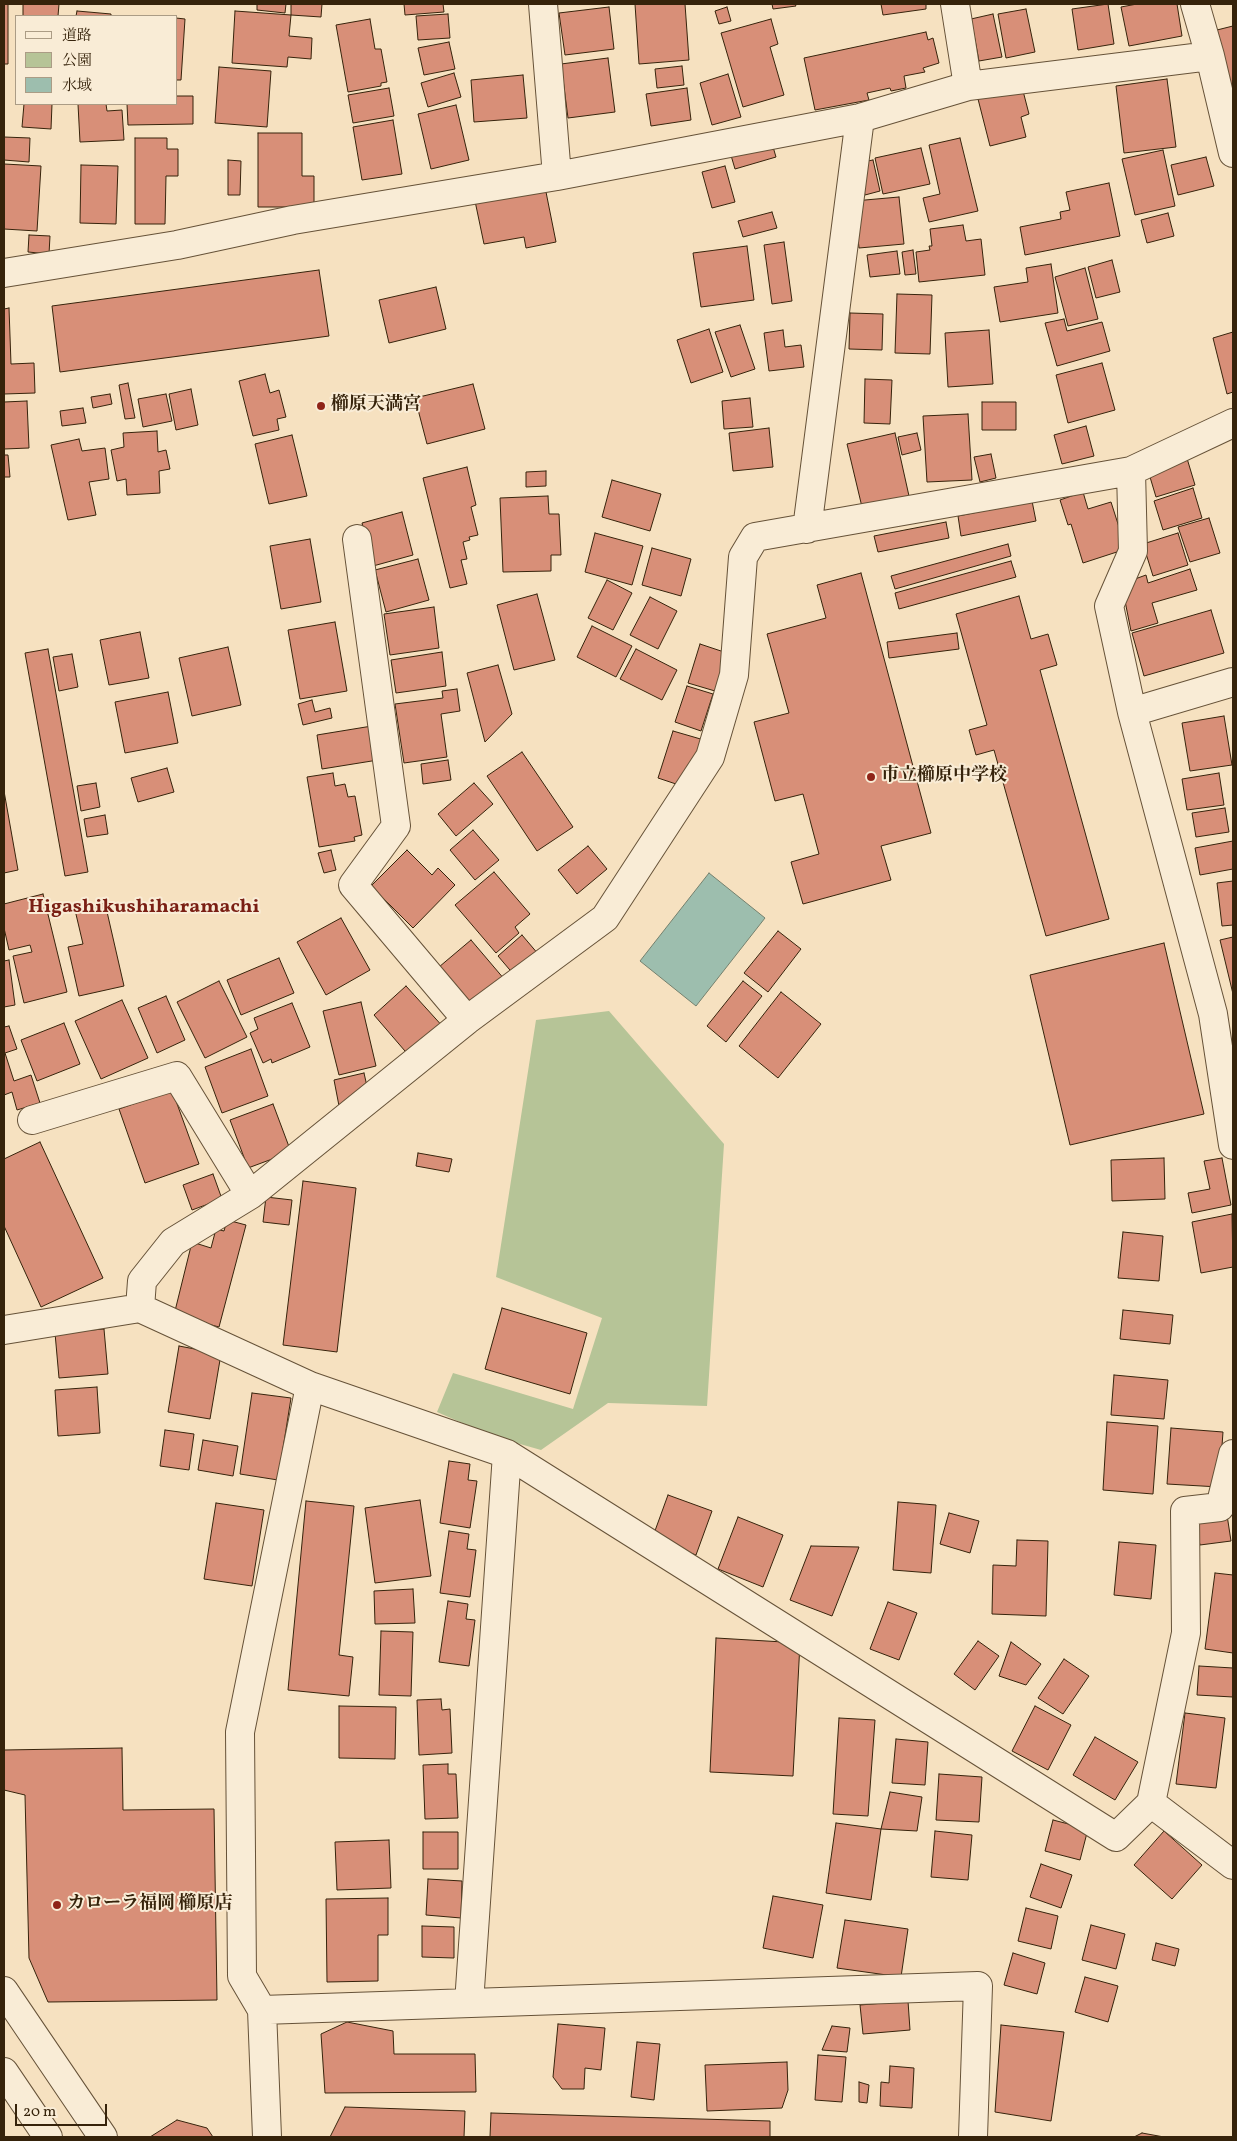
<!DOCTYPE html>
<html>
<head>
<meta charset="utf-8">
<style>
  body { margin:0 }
  #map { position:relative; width:1237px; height:2141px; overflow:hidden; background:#f6e1c0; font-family:Vollkorn,"Noto Serif JP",serif }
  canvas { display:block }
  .frame { position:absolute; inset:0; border:5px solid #36230b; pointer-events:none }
  .legend { position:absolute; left:15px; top:15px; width:162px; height:90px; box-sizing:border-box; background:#f9ecd6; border:1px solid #ab9c85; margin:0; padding:6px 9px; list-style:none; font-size:15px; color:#36230b }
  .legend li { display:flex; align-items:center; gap:10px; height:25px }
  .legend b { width:25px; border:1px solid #ab9c85 }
  .scale { position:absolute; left:15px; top:2104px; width:92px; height:22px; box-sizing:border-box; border:2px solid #36230b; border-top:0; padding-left:6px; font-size:15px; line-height:18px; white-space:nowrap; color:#36230b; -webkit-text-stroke:4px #f9ecd6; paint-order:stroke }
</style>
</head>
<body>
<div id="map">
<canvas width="1237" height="2141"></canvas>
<div class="frame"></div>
<ul class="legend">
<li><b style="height:6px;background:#f9ecd6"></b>道路</li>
<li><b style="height:14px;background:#b6c497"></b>公園</li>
<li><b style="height:14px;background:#9dbeae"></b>水域</li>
</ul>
<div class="scale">20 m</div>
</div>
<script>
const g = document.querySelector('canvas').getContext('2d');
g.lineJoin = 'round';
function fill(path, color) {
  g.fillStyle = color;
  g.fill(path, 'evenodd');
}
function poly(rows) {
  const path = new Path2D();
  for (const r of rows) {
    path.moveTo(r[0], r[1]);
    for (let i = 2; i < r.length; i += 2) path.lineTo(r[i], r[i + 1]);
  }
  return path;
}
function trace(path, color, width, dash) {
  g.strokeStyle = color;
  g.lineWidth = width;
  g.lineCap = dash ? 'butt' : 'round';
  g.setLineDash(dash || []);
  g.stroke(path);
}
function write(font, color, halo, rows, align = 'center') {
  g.font = font + ' Vollkorn,"Noto Serif JP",serif';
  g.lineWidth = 4;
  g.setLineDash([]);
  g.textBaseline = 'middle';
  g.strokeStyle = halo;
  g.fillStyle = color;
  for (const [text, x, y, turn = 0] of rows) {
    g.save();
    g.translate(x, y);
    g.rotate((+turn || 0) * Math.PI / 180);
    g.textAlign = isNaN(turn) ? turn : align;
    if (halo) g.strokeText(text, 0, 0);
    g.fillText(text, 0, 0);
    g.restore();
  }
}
const green = poly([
  [609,1011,724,1144,707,1406,608,1403,541,1450,492,1436,437,1412,453,1373,573,1409,602,1318,496,1277,536,1020]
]);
const water = poly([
  [709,873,765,918,696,1006,640,961,709,873]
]);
const building = poly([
  [4,4,8,4,8,64,4,64,4,4],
  [23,4,59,4,58,16,23,16,23,4],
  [257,4,286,4,285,13,257,10,257,4],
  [291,4,322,4,321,17,291,15,291,4],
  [404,4,443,4,444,12,405,15,404,4],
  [635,4,685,4,689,60,639,64,635,4],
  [772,4,795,4,796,6,773,9,772,4],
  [881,4,926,4,926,9,883,15,881,4],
  [1108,4,1114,44,1078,50,1072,9,1108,4],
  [1137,4,1177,4,1182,36,1129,46,1121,7,1137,4],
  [609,7,614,49,565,55,559,13,609,7],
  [727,7,731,21,719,24,715,11,727,7],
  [1026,9,1035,52,1006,58,998,14,1026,9],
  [77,11,111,14,111,16,76,16,77,11],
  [235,11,291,15,289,36,312,38,311,59,288,57,287,67,232,63,235,11],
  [448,14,450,38,418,40,416,16,448,14],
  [993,14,1002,57,979,61,971,19,993,14],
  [176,18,185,19,181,80,176,80,176,18],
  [370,19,375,49,381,49,387,82,381,83,381,86,348,92,336,25,370,19],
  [771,19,778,44,770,47,784,95,743,107,721,33,771,19],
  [1233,26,1233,97,1213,31,1233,26],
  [926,32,928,40,933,38,939,63,923,68,925,72,904,76,906,88,891,91,890,88,867,93,869,100,815,110,804,58,926,32],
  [449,42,455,69,424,75,418,48,449,42],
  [608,58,615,112,568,118,561,64,608,58],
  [682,66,684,85,657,88,655,69,682,66],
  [219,67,271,71,267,127,215,123,219,67],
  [454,73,461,97,428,107,421,83,454,73],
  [728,74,741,117,712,125,700,83,728,74],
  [523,75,527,118,474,122,471,80,523,75],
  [1167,79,1176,147,1124,153,1116,86,1167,79],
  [1022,87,1029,114,1021,117,1026,137,990,146,978,99,1022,87],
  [389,88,394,116,353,123,348,95,389,88],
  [687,88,691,120,651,126,646,94,687,88],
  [176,96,193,96,193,124,128,125,127,104,176,104,176,96],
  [24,104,52,104,51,129,22,127,24,104],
  [78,104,106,104,107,111,122,110,124,140,80,142,78,104],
  [456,105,469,160,431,169,418,114,456,105],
  [393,120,402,174,362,180,353,127,393,120],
  [258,133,302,133,302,176,314,176,314,207,258,207,258,133],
  [4,137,30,138,29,162,4,160,4,137],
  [135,138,167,138,167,149,178,149,178,176,166,176,165,224,135,224,135,138],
  [960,138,978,211,929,222,923,198,940,194,929,145,960,138],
  [771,140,776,157,735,169,730,152,771,140],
  [921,148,930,184,883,194,875,158,921,148],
  [1163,150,1175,206,1135,215,1122,159,1163,150],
  [1206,157,1214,186,1178,195,1171,165,1206,157],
  [228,160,241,161,240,195,228,195,228,160],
  [873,160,880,191,865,195,857,163,873,160],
  [4,164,41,166,37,231,4,229,4,164],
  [81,165,118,166,116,224,80,223,81,165],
  [725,166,735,202,712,208,702,172,725,166],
  [1109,183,1120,236,1025,255,1020,227,1061,219,1060,212,1070,210,1066,192,1109,183],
  [545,187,556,242,526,248,524,237,484,244,475,201,545,187],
  [899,197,904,244,859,248,854,201,899,197],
  [772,212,777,228,743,237,738,221,772,212],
  [1168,213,1174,236,1147,243,1141,220,1168,213],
  [963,225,966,241,981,239,985,275,919,282,916,252,930,250,929,246,932,246,930,229,963,225],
  [29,235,50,236,49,254,28,252,29,235],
  [784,242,792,301,772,304,764,245,784,242],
  [747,246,754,300,701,307,693,253,747,246],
  [913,250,916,274,905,275,902,252,913,250],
  [897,251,900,274,870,277,867,255,897,251],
  [1112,260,1120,292,1096,298,1088,267,1112,260],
  [1051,264,1058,313,1000,322,994,287,1028,282,1026,268,1051,264],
  [1085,268,1098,319,1068,326,1055,277,1085,268],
  [319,270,329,336,60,372,52,306,319,270],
  [436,287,446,329,389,343,379,300,436,287],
  [897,294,932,295,930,354,895,353,897,294],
  [9,308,11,364,34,363,35,393,4,394,4,309,9,308],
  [850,313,883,314,882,350,849,349,850,313],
  [1064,319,1067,331,1102,322,1110,351,1057,366,1045,323,1064,319],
  [740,325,755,369,731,377,715,332,740,325],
  [709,329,723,372,691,383,677,340,709,329],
  [783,330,785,347,801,345,804,367,769,371,764,333,783,330],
  [989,330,993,384,948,387,945,333,989,330],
  [1233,332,1233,392,1227,394,1213,338,1233,332],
  [1102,363,1115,410,1068,423,1056,375,1102,363],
  [265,374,270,393,279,390,286,417,277,419,279,430,253,436,239,381,265,374],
  [865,379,892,380,890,424,864,423,865,379],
  [128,383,135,418,125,419,119,385,128,383],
  [473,384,485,429,427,444,415,398,473,384],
  [191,389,198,425,176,430,169,394,191,389],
  [110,394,112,404,93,408,91,397,110,394],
  [166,394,172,421,143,427,138,399,166,394],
  [750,398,753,427,724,429,722,401,750,398],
  [27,401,29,448,4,449,4,402,27,401],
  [982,402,1016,402,1016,430,982,430,982,402],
  [83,408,86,423,62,426,60,411,83,408],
  [968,414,972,480,927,482,923,416,968,414],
  [1086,426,1094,456,1062,464,1054,435,1086,426],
  [769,428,773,467,733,471,729,433,769,428],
  [157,431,158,452,166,450,170,469,159,471,160,493,127,495,126,479,117,481,111,450,124,447,123,433,157,431],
  [895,433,909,496,862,507,847,444,895,433],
  [917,433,921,450,902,455,898,437,917,433],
  [292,435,307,496,269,504,255,444,292,435],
  [79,439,82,451,105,448,109,479,89,482,96,515,68,520,51,445,79,439],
  [991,454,996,478,980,482,974,457,991,454],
  [4,455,8,455,10,477,4,477,4,455],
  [1186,455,1195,485,1156,497,1147,467,1186,455],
  [467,467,476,505,471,507,478,535,469,537,470,540,463,542,467,559,461,560,467,584,450,588,423,478,467,467],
  [546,471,546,486,526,487,526,472,546,471],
  [612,480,661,494,650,531,602,517,612,480],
  [1193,488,1202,518,1163,530,1154,501,1193,488],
  [1083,492,1088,509,1111,502,1126,549,1083,563,1071,524,1068,525,1060,500,1083,492],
  [548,496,549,514,559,514,561,555,551,555,551,571,503,572,500,498,548,496],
  [1032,501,1036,521,961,536,958,516,1032,501],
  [402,512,413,555,373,566,362,523,402,512],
  [1209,518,1220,553,1190,562,1178,527,1209,518],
  [946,522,949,538,878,552,874,536,946,522],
  [595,533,643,546,632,585,585,572,595,533],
  [1178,533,1188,565,1153,576,1143,544,1178,533],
  [310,539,321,602,281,609,270,546,310,539],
  [1008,544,1011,556,895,589,891,576,1008,544],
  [652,548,691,559,681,596,642,585,652,548],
  [418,559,429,600,386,612,375,570,418,559],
  [1011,561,1016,577,899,609,895,593,1011,561],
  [1190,569,1197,590,1152,603,1158,623,1131,631,1125,601,1135,579,1146,575,1148,583,1190,569],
  [861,573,931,833,881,846,891,880,803,904,791,862,819,854,803,794,775,801,754,722,789,713,767,634,826,618,817,585,861,573],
  [607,580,632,593,613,630,588,618,607,580],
  [537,594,555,660,514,670,497,605,537,594],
  [1019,596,1031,639,1048,634,1057,665,1040,670,1109,919,1046,936,994,750,976,755,969,730,987,725,956,614,1019,596],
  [650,597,677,611,658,649,630,635,650,597],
  [434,607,439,648,390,655,384,614,434,607],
  [1211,610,1224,653,1144,676,1132,633,1211,610],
  [335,622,347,691,300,699,288,630,335,622],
  [592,626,632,646,616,677,577,657,592,626],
  [140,632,149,678,109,685,100,640,140,632],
  [957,633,959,649,889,658,887,642,957,633],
  [700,644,727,653,715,691,688,683,700,644],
  [228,647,241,705,192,716,179,658,228,647],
  [48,649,88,872,65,876,25,653,48,649],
  [636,649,677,670,662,700,620,679,636,649],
  [442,652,446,686,396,693,391,660,442,652],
  [72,654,78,687,59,691,53,657,72,654],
  [498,665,512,714,485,742,467,673,498,665],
  [687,686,713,694,701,731,675,722,687,686],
  [457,689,460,711,441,714,447,757,404,763,395,704,443,698,442,691,457,689],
  [168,692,178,743,125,753,115,702,168,692],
  [312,700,315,712,330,708,332,718,303,725,298,704,312,700],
  [1224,716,1232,765,1190,771,1182,723,1224,716],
  [372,726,378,760,322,769,317,735,372,726],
  [673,731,704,740,688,788,658,778,673,731],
  [522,752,573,827,537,851,487,776,522,752],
  [448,760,451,780,423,784,421,764,448,760],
  [167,768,174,792,138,802,131,778,167,768],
  [333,773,335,786,345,784,348,797,355,796,362,835,354,837,355,841,319,847,307,777,333,773],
  [1219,773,1224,805,1187,810,1182,779,1219,773],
  [96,783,100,807,81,811,77,786,96,783],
  [474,783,493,804,456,836,438,814,474,783],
  [4,791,18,870,4,873,4,791],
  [1225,808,1229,832,1196,837,1192,813,1225,808],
  [105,815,108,834,87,837,84,819,105,815],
  [473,830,499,860,475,880,450,850,473,830],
  [1233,841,1233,869,1200,875,1195,848,1233,841],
  [588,846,607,869,577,894,558,870,588,846],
  [331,850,336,870,324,873,318,853,331,850],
  [407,850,432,875,438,868,455,885,413,928,371,886,407,850],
  [494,872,530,914,515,927,519,933,496,953,455,905,494,872],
  [1233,881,1233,925,1222,926,1217,883,1233,881],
  [43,894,67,992,24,1003,13,956,32,952,30,945,9,950,4,928,4,904,43,894],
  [105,903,124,986,79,996,68,947,83,944,75,910,105,903],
  [341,918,370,970,326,995,297,942,341,918],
  [778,931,801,949,768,992,744,973,778,931],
  [522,935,539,955,515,976,498,956,522,935],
  [1233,937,1233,994,1220,940,1233,937],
  [471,940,505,980,473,1007,439,967,471,940],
  [1164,943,1204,1114,1070,1145,1030,975,1164,943],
  [279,958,294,993,241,1015,227,980,279,958],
  [9,960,15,1005,4,1007,4,961,9,960],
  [219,981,247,1037,205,1058,177,1002,219,981],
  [743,981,762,996,726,1042,707,1026,743,981],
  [406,986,445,1029,411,1058,374,1015,406,986],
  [781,992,821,1024,778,1078,739,1046,781,992],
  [166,996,185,1040,157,1053,138,1008,166,996],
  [122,1000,148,1058,101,1079,75,1021,122,1000],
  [361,1002,376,1066,339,1075,323,1011,361,1002],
  [292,1003,310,1047,272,1063,271,1059,263,1063,250,1033,258,1029,254,1018,292,1003],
  [64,1023,80,1064,37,1081,21,1040,64,1023],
  [9,1026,17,1049,5,1053,14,1081,31,1075,40,1103,17,1110,12,1092,4,1095,4,1027,9,1026],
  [251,1049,268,1096,222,1113,205,1067,251,1049],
  [364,1073,371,1104,340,1111,334,1080,364,1073],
  [172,1090,199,1164,145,1183,119,1109,172,1090],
  [273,1104,291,1152,248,1168,230,1120,273,1104],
  [40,1142,103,1278,41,1307,4,1226,4,1159,40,1142],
  [418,1153,452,1159,449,1172,416,1166,418,1153],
  [1164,1158,1165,1199,1112,1201,1111,1160,1164,1158],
  [1222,1158,1231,1205,1192,1213,1188,1193,1210,1189,1204,1161,1222,1158],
  [213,1174,222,1199,192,1210,183,1185,213,1174],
  [303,1181,356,1188,337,1352,283,1345,303,1181],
  [266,1197,292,1200,289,1225,263,1222,266,1197],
  [1232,1214,1233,1267,1201,1273,1192,1222,1232,1214],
  [227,1220,246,1225,219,1327,174,1315,192,1242,211,1248,216,1229,224,1231,227,1220],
  [1123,1232,1163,1236,1159,1281,1118,1278,1123,1232],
  [502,1308,587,1333,570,1394,485,1369,502,1308],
  [1123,1310,1173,1315,1170,1344,1120,1339,1123,1310],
  [104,1329,108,1374,59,1378,55,1333,104,1329],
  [179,1346,221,1354,210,1419,168,1412,179,1346],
  [1114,1375,1168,1380,1164,1419,1111,1415,1114,1375],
  [97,1387,100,1433,58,1436,55,1390,97,1387],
  [252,1393,291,1398,278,1480,240,1474,252,1393],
  [1107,1422,1158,1426,1153,1494,1103,1490,1107,1422],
  [1171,1428,1223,1432,1219,1487,1167,1484,1171,1428],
  [165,1430,194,1434,189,1470,160,1466,165,1430],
  [203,1440,238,1446,233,1476,198,1470,203,1440],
  [449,1461,470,1464,468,1480,477,1481,470,1528,440,1523,449,1461],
  [668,1495,712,1511,696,1555,652,1539,668,1495],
  [420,1500,431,1576,375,1583,365,1508,420,1500],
  [306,1501,354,1506,339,1655,353,1657,349,1696,288,1690,306,1501],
  [898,1502,936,1505,931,1573,893,1570,898,1502],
  [216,1503,264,1510,252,1586,204,1579,216,1503],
  [949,1513,979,1521,970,1553,940,1544,949,1513],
  [1227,1515,1231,1541,1200,1545,1195,1520,1227,1515],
  [738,1517,783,1535,763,1587,718,1569,738,1517],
  [449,1531,469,1534,467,1549,476,1550,470,1597,440,1593,449,1531],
  [1017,1540,1048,1541,1046,1616,992,1614,993,1565,1016,1566,1017,1540],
  [1119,1542,1156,1545,1151,1599,1114,1595,1119,1542],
  [811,1546,859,1547,832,1616,790,1600,811,1546],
  [1215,1573,1233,1575,1233,1653,1205,1649,1215,1573],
  [413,1589,415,1623,375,1624,374,1591,413,1589],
  [448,1601,468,1604,466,1619,475,1620,469,1666,439,1662,448,1601],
  [888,1602,917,1613,899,1660,870,1649,888,1602],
  [381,1631,413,1632,411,1696,379,1695,381,1631],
  [716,1638,800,1643,793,1776,710,1772,716,1638],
  [978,1641,999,1656,975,1690,954,1674,978,1641],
  [1011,1642,1041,1664,1026,1685,999,1676,1011,1642],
  [1064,1659,1089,1676,1063,1714,1038,1698,1064,1659],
  [1199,1666,1233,1668,1233,1697,1197,1695,1199,1666],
  [441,1699,442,1710,450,1709,452,1753,419,1755,417,1700,441,1699],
  [339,1706,396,1707,395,1759,339,1758,339,1706],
  [1035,1706,1071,1725,1048,1770,1012,1751,1035,1706],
  [1185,1713,1225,1718,1216,1788,1176,1784,1185,1713],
  [839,1718,875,1720,868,1816,833,1814,839,1718],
  [1095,1737,1138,1762,1115,1800,1073,1775,1095,1737],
  [896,1739,928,1742,925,1785,892,1783,896,1739],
  [122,1748,123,1810,214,1809,217,2000,48,2002,29,1958,25,1795,4,1790,4,1750,122,1748],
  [448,1764,448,1774,456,1774,458,1818,425,1819,423,1765,448,1764],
  [939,1774,982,1777,979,1822,936,1820,939,1774],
  [890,1792,922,1797,917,1831,881,1829,890,1792],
  [1053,1820,1088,1829,1080,1860,1045,1851,1053,1820],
  [836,1823,881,1829,871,1900,826,1893,836,1823],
  [935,1831,972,1835,968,1880,931,1877,935,1831],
  [1164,1831,1202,1865,1172,1899,1134,1865,1164,1831],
  [423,1832,458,1832,458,1869,423,1869,423,1832],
  [389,1840,391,1888,337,1890,335,1842,389,1840],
  [1041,1864,1072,1875,1061,1908,1030,1897,1041,1864],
  [428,1879,462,1881,461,1918,426,1915,428,1879],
  [773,1896,823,1905,813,1958,763,1948,773,1896],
  [388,1898,388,1935,378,1935,378,1981,327,1982,326,1899,388,1898],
  [1026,1908,1058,1916,1051,1949,1018,1941,1026,1908],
  [845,1920,908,1929,901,1977,837,1968,845,1920],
  [1091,1925,1125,1934,1116,1969,1082,1960,1091,1925],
  [422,1926,454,1927,454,1958,422,1957,422,1926],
  [1156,1943,1179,1949,1175,1966,1152,1960,1156,1943],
  [1013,1953,1045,1963,1037,1994,1004,1985,1013,1953],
  [1085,1977,1118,1986,1108,2022,1075,2012,1085,1977],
  [908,2001,910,2030,863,2034,860,2005,908,2001],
  [347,2022,393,2031,394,2054,475,2054,476,2092,325,2093,321,2034,347,2022],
  [558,2024,605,2028,601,2070,585,2068,584,2089,562,2089,553,2077,558,2024],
  [1001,2025,1064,2032,1051,2121,995,2112,1001,2025],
  [832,2026,850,2028,847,2052,822,2050,832,2026],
  [637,2042,660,2044,654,2100,631,2097,637,2042],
  [818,2055,846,2057,842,2102,815,2100,818,2055],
  [787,2062,788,2090,782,2108,707,2111,705,2065,787,2062],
  [890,2066,914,2068,912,2108,880,2106,881,2082,889,2083,890,2066],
  [859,2082,869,2085,867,2103,859,2102,859,2082],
  [345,2107,465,2111,464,2137,330,2137,345,2107],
  [491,2113,770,2121,770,2137,490,2137,491,2113],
  [177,2120,207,2128,213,2137,150,2137,177,2120],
  [1142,2133,1164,2137,1134,2137,1142,2133]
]);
const minor = poly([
  [543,4,557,176],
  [955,4,968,86],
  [1195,4,1210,56,1233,153],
  [4,273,177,245,293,220,557,176,860,118,968,86,1210,56],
  [1131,471,1133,551,1109,606,1132,712,1213,1014,1233,1145],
  [807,529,860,118],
  [357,539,396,826,353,885,467,1020],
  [1132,712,1233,682],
  [32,1120,177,1076,250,1195],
  [140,1308,142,1281,173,1242,250,1195,467,1020,605,918,710,757,734,675,743,557,755,537,1131,471,1233,423],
  [4,1330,140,1308,310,1386,507,1454,1116,1837,1151,1803,1186,1633,1185,1511,1220,1507,1233,1454],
  [1151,1803,1233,1865],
  [4,1991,103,2137],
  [469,2003,507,1454],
  [262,2010,978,1986,973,2137],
  [4,2072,48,2137],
  [267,2137,262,2010,242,1976,240,1732,310,1386]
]);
const markers = [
  [321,406,5,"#8f2418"],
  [871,777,5,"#8f2418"],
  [57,1905,5,"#8f2418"]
];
const poiNames = [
  ["櫛原天満宮",331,406],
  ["市立櫛原中学校",881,777],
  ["カローラ福岡 櫛原店",67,1905]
];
const quarterNames = [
  ["Higashikushiharamachi",144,908]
];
fill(green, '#b6c497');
fill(water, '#9dbeae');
trace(water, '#74806d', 1);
fill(building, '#d88f78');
trace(building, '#36230b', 1);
trace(minor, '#665238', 30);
trace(minor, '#f9ecd6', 28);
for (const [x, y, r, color] of markers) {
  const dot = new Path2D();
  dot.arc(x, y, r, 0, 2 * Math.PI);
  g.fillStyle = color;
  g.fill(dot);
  trace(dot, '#f9ecd6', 2);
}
write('bold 18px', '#36230b', '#f9ecd6', poiNames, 'left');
write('bold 20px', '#7a1f14', '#f9ecd6', quarterNames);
</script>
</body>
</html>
